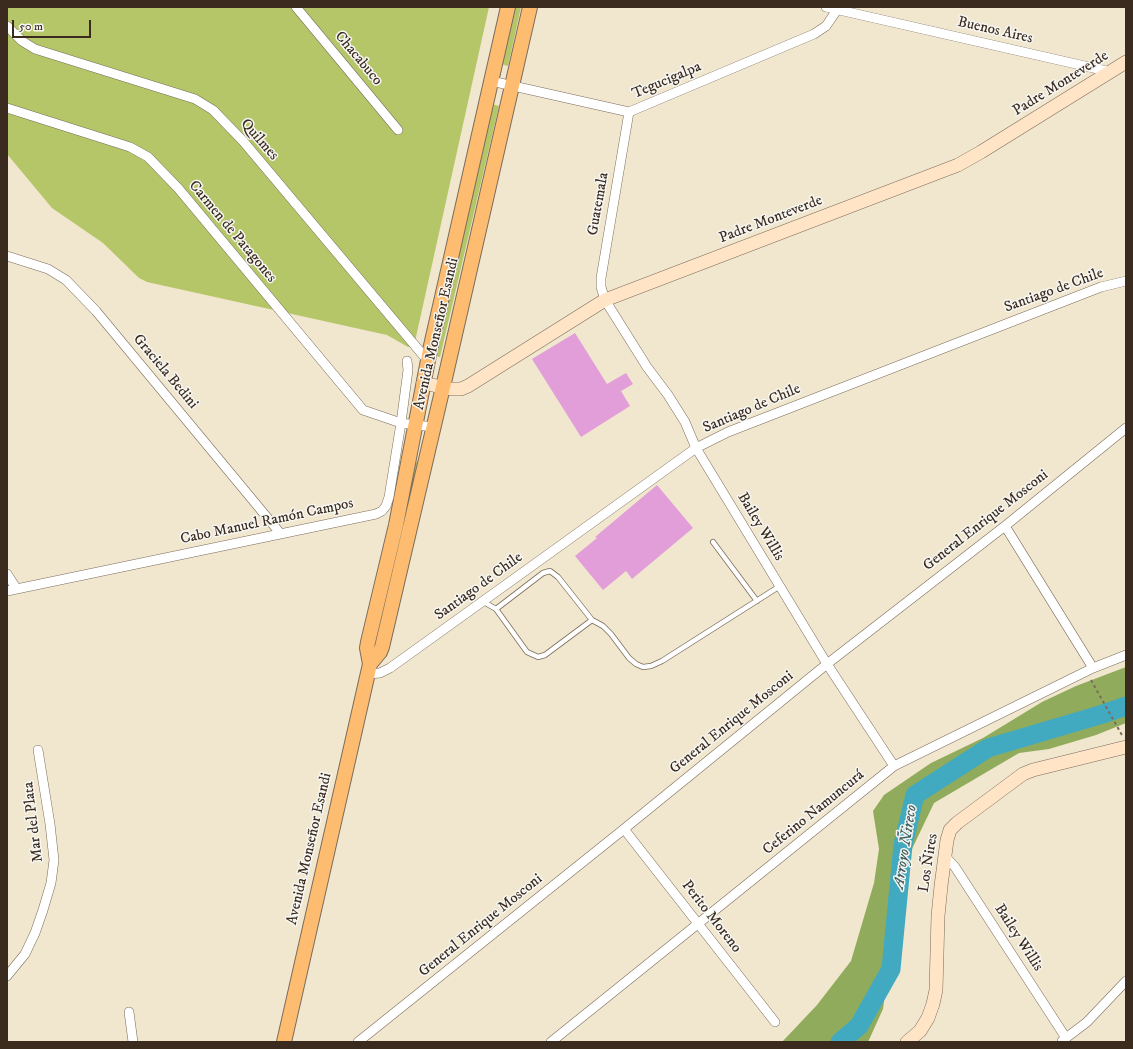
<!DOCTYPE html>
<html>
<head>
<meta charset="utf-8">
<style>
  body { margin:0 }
  #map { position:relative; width:1133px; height:1049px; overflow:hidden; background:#f1e6ce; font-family:"IM FELL DW Pica",serif }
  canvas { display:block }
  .frame { position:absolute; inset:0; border:8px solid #3b2a1e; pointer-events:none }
  .scale { position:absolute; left:12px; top:20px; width:79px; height:18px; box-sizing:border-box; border:2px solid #3b2a1e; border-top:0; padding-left:5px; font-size:12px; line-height:14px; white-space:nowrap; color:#3b2a1e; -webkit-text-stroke:3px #f6f6f2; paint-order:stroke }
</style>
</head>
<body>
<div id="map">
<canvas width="1133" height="1049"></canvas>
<div class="frame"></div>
<div class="scale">50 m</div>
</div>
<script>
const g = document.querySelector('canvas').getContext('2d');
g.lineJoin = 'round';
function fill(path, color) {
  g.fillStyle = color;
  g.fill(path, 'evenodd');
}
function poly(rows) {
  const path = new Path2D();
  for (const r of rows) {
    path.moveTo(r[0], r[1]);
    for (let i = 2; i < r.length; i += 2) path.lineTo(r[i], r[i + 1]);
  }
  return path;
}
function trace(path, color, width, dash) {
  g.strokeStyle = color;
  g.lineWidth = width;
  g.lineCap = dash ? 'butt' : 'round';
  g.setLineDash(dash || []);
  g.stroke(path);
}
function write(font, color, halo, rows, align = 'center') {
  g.font = font + ' "IM FELL DW Pica",serif';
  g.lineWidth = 3;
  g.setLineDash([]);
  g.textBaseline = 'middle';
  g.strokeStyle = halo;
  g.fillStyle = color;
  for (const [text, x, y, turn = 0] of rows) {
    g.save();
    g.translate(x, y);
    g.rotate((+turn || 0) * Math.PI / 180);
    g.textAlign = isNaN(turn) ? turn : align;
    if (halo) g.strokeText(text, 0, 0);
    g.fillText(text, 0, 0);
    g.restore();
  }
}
const green = poly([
  [7,7,489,7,414,346,408,347,387,335,147,282,139,278,103,243,52,208,7,154],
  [514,7,521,7,508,66,501,64],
  [492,104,499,106,440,357,434,356],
  [415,462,419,463,377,643,374,642,407,510]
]);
const forest = poly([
  [1126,667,1126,723,1096,735,1049,749,1019,753,934,803,911,851,898,899,883,1009,868,1042,782,1042,817,1005,851,961,874,883,879,849,873,811,884,795,931,763,983,738,1042,702,1076,686]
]);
const river = poly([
  [840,1042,859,1026,891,969,903,845,915,795,988,748,1103,714,1126,706]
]);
const building = poly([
  [575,333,607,384,626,373,633,384,621,391,630,406,581,437,532,359],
  [657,485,693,528,632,579,626,571,603,590,575,556,597,538,595,537]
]);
const path = poly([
  [1091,680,1123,737]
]);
const lane = poly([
  [713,542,757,601],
  [482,601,496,609,527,652,538,657,545,655,592,620],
  [496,609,543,573,550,571,558,577,592,620,603,626,611,634,629,658,636,664,643,667,651,666,662,661,780,586]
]);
const street = poly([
  [296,7,398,130],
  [826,7,1111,72],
  [7,26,22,41,35,49,195,99,213,110,243,141,428,361],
  [491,81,629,112,814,34,826,26,837,10],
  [7,108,130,147,148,157,178,188,363,410,401,423,433,427],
  [629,112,601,278,601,287,605,300,647,367,668,395,685,422,696,448,827,664,894,766],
  [7,256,48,269,66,280,96,311,280,533],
  [1005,526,1093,668],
  [7,574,16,588],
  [7,591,376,514,382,511,386,506,389,497,401,423,408,370,407,361],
  [367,674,380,673,390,668,696,448,728,432,1101,287,1126,281],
  [624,829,775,1022],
  [945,856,955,867,1066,1038],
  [7,976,25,954,35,933,43,910,51,883,54,860,50,824,38,750],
  [129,1012,133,1042],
  [1062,1041,1087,1022,1126,981],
  [358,1042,624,829,827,664,1005,526,1126,428],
  [551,1042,894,766,1093,668,1126,655]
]);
const secondary = poly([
  [423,383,451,389,461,389,468,386,605,300,958,165,981,152,1126,62],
  [907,1042,920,1031,928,1018,933,1004,936,990,938,916,941,886,947,840,950,830,957,823,1023,774,1033,770,1126,747]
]);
const primary = poly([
  [370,664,380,652,382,647,443,387,530,7],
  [284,1042,370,664,367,648,368,642,396,525,430,350,508,7]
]);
const streetNames = [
  ["Buenos Aires",995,31,13],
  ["Chacabuco",358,59,50],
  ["Tegucigalpa",667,81,-23],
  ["Padre Monteverde",1061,84,-32],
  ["Quilmes",259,140,49],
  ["Guatemala",599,204,-80],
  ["Padre Monteverde",771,220,-21],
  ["Carmen de Patagones",232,232,50],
  ["Santiago de Chile",1054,291,-20],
  ["Avenida Monseñor Esandi",437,334,-77],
  ["Graciela Bedini",165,372,50],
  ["Santiago de Chile",752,409,-23],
  ["General Enrique Mosconi",986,521,-38],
  ["Cabo Manuel Ramón Campos",267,522,-12],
  ["Bailey Willis",760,527,59],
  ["Santiago de Chile",479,587,-36],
  ["General Enrique Mosconi",732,723,-39],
  ["Ceferino Namuncurá",814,813,-39],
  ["Mar del Plata",34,822,-97],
  ["Avenida Monseñor Esandi",310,849,-77],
  ["Los Ñires",929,863,-81],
  ["Perito Moreno",711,917,52],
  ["General Enrique Mosconi",481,926,-39],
  ["Bailey Willis",1018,938,57]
];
const waterNames = [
  ["Arroyo Ñireco",906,847,-81]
];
fill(green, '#b5c668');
fill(forest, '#90ab5c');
trace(river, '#41aac1', 19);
fill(building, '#e19ed9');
trace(lane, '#7b6c5c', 6);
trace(street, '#7b6c5c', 10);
trace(secondary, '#7b6c5c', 14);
trace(primary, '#7b6c5c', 16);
trace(path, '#7b6c5c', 2, [3, 3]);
trace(lane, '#fff', 4.5);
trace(street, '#fff', 9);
trace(secondary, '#ffe4c6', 13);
trace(primary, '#febc70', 14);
write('15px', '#3b2a1e', '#f6f6f2', streetNames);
write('italic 16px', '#3d5d5f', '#f6f6f2', waterNames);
</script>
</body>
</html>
